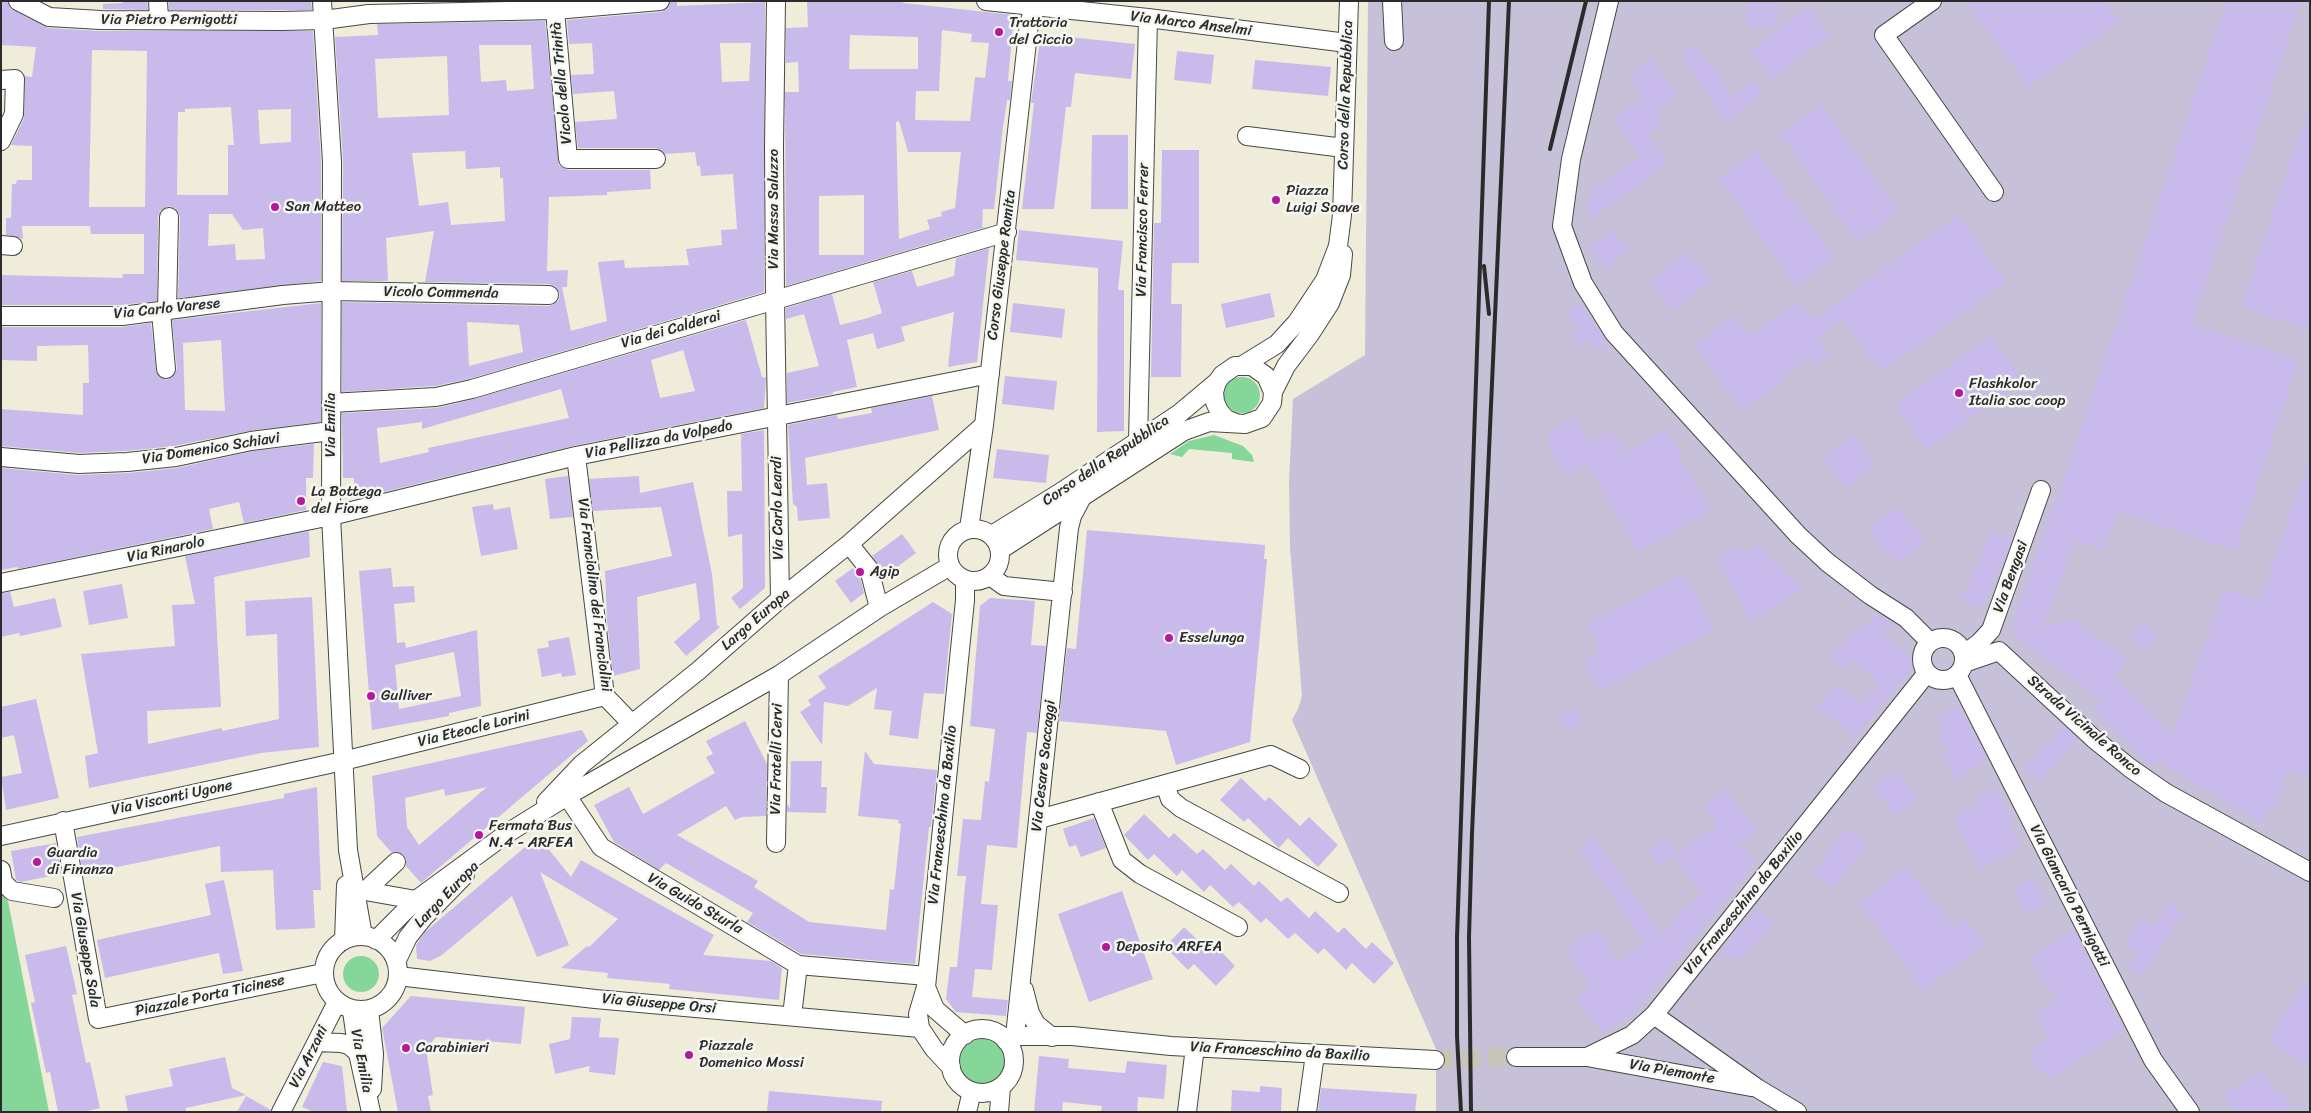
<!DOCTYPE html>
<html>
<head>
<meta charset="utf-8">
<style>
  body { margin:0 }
  #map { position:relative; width:2311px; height:1113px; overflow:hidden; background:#efecd9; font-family:Sriracha,sans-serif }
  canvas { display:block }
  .frame { position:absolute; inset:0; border:2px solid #2b2b2b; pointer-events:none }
</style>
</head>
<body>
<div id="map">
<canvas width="2311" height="1113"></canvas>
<div class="frame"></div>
</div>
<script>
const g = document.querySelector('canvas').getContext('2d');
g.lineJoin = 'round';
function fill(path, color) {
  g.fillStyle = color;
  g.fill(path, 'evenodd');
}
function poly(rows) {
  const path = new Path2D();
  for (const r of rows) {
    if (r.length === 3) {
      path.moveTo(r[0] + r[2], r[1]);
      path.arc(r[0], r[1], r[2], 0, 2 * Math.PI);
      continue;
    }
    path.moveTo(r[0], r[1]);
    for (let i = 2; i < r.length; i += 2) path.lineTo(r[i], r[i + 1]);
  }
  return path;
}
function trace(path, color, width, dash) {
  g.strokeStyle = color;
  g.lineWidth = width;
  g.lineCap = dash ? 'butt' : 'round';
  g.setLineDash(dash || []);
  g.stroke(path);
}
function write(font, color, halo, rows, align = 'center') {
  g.font = font + ' Sriracha,sans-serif';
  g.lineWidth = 5;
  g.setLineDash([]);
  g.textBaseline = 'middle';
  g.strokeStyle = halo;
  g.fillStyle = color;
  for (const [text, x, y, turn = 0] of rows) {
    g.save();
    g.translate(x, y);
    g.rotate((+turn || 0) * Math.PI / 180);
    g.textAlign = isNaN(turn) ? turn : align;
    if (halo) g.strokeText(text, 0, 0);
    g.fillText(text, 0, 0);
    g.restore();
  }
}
const industrial = poly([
  [1368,1,2310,1,2310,1112,1436,1112,1436,1049,1292,720,1298,709,1302,696,1290,547,1289,481,1293,399,1365,355]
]);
const green = poly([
  [1242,395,18],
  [1214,435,1243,446,1252,455,1254,462,1232,459,1232,453,1189,449,1182,457,1170,454,1189,441],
  [1,895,8,901,49,1112,1,1112],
  [361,974,18],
  [982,1062,23]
]);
const building = poly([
  [1,1,8,2,13,10,48,28,101,31,313,31,321,162,321,281,178,298,180,217,175,208,169,206,160,211,158,217,157,301,121,305,1,305,1,275,123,278,122,274,144,274,144,234,91,234,90,226,22,226,23,239,6,235,6,218,11,218,12,184,16,184,17,180,32,180,32,146,11,145,24,118,25,76,32,77,36,47,1,45],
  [92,50,147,51,145,207,89,207],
  [231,107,234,145,228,145,228,195,177,195,178,112,185,112,185,109],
  [291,109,291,142,260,144,258,110],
  [209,214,232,214,243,230,263,228,265,259,236,260,235,244,208,246],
  [123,1,147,1,148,10,103,9,103,4,123,3],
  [169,1,311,1,312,10,169,10],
  [670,1,677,1,677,6,765,2,764,292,469,379,435,386,342,392,342,302,549,306,558,301,560,295,555,286,549,284,425,282,434,231,386,238,388,281,342,281,343,161,335,37,378,35,377,24,545,21,559,165,568,170,650,170,651,189,607,192,607,195,549,197,547,271,568,270,567,287,562,287,571,331,607,321,598,262,624,260,625,268,689,265,686,249,722,245,721,230,737,229,733,174,701,176,700,166,697,166,695,152,665,154,656,148,578,148,575,122,617,119,614,91,573,94,571,75,594,74,592,43,569,44,567,20,661,12,666,9],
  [720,43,751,43,749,81,722,82],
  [479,45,531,45,534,89,507,91,506,80,481,82],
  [447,56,449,115,378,118,375,59],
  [465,151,466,169,500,167,500,178,503,178,505,221,451,225,448,202,419,206,412,153],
  [467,322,519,325,523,352,469,366],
  [807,1,903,1,903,3,1014,15,1008,81,1012,81,1010,100,1007,100,1003,127,994,209,983,209,982,227,986,227,786,286,785,92,799,92,798,62,786,63,786,28,808,27],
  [942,30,972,34,971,42,989,43,985,78,975,77,970,121,915,120,916,91,939,91],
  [850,35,918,37,918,69,849,69],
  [899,121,908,152,961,152,955,208,941,212,942,216,927,220,930,229,899,239,896,122],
  [864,195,864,255,819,255,819,196],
  [1748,1,1778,1,1777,28,1747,27],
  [1967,1,2105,1,2120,21,2028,87],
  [2226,1,2301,1,2192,324,2299,360,2235,551,2117,510,2104,550,2075,540,2048,617,2040,628,2074,620,2128,659,2115,678,2173,735,2224,589,2260,601,2307,462,2310,463,2310,777,2288,770,2276,805,2274,804,2262,823,2157,761,2152,766,2094,710,2103,700,2028,646,2012,631,2020,603,2056,498,2058,498],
  [1808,8,1829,36,1772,79,1751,50],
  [1041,34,1135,44,1131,79,1075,73,1071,107,1066,107,1054,209,1022,209,1034,103,1031,103],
  [1696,44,1708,65,1712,63,1732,97,1753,81,1762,94,1724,122,1682,52],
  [1177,51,1214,55,1211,84,1174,80],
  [1651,59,1678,95,1655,112,1663,123,1648,134,1668,163,1592,218,1586,208,1592,191,1640,157,1614,119,1644,97,1628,76],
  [1255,60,1331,67,1328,96,1252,89],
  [1822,105,1898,212,1857,241,1781,134],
  [2307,111,2310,111,2310,330,2241,306],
  [1092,135,1128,135,1128,209,1091,209],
  [1162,150,1199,150,1199,263,1172,263,1171,304,1182,304,1181,377,1151,377,1154,223,1161,223],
  [1757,151,1834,258,1796,286,1719,178],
  [1958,215,2006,282,1881,372,1843,319,1818,337,1830,354,1814,365,1809,358,1781,378,1783,381,1742,411,1694,344,1734,315,1749,336,1799,300,1813,320],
  [1019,230,1123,241,1118,290,1124,290,1124,431,1097,432,1098,268,1016,260],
  [1613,230,1629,250,1606,269,1590,248],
  [989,248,977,362,948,367,954,312,901,327,905,341,877,349,873,333,847,340,857,387,833,392,833,394,787,403,787,373,819,366,804,314,786,319,786,308,832,294,840,325,868,318,882,313,873,282,912,271,917,287,954,276,956,258],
  [1685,251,1710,280,1674,310,1650,281],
  [1270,293,1275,317,1226,328,1221,304],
  [1579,302,1607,341,1596,350,1588,340,1580,346,1571,335,1578,329,1565,313],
  [321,303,321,422,249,431,174,446,126,451,79,453,1,446,1,409,83,415,83,383,89,383,88,345,37,346,37,361,1,360,1,327,122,327,151,323,156,370,158,375,166,380,172,377,177,369,172,320],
  [221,340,225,411,185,410,183,343],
  [1013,303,1065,309,1062,338,1010,332],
  [746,320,762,377,766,378,764,408,573,446,355,499,354,478,343,478,342,413,437,408,474,399],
  [683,350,695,391,660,398,651,360],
  [561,389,569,418,428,448,429,452,380,463,377,428,422,422,422,429],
  [1990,336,2023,382,1927,449,1895,405],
  [1005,376,1057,381,1054,410,1002,404],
  [932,396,939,430,805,458,807,485,827,483,830,518,798,521,797,507,793,504,788,425,837,415,838,419,872,413,871,408],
  [1575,417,1589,442,1611,429,1625,453,1667,429,1681,453,1678,455,1710,511,1639,552,1586,464,1566,476,1550,448,1549,432],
  [764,430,765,588,740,609,731,598,743,588,742,534,728,537,727,491,742,491,741,434],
  [1852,435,1875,465,1846,488,1823,458],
  [314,444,313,478,306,478,306,510,244,523,239,502,209,509,213,529,18,569,17,567,1,570,1,468,78,475,128,473,177,468,253,451],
  [997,449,1049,455,1046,483,993,478],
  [568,476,573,517,550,519,545,479],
  [639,476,640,493,693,482,712,574,717,625,720,627,686,656,674,642,700,619,696,583,637,597,640,669,613,676,607,620,605,571,672,556,661,507,593,511,589,479],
  [493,504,494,510,510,507,518,549,481,556,472,507],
  [1896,507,1925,540,1898,564,1868,531],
  [1087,530,1265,545,1264,559,1267,559,1250,742,1176,765,1166,731,1059,721,1067,648,1076,649],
  [309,531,310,557,214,577,221,707,147,711,148,744,222,728,222,731,279,719,277,634,246,636,245,601,312,597,319,747,261,753,89,788,85,756,98,753,81,654,175,646,172,605,195,604,185,556],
  [1993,531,2012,540,1981,608,1962,599],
  [902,534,916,553,882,578,879,566,872,556],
  [1758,545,1761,549,1765,546,1775,565,1781,563,1789,577,1792,575,1801,591,1750,619,1717,558,1739,546,1743,553],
  [391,568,393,587,414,586,415,602,394,604,397,643,405,642,406,648,477,630,481,706,449,713,449,716,372,730,359,571],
  [454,652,461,696,399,709,395,665],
  [853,568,859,574,864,593,851,603,835,581],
  [1684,573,1714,630,1600,691,1584,661,1601,652,1587,625],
  [122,584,128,618,89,625,83,591],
  [10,592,14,607,55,598,62,627,20,636,19,633,1,637,1,593],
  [990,598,1035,601,1031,645,1046,646,1037,733,1027,732,1017,848,987,845,981,904,998,905,992,970,975,969,972,997,1008,1000,1006,1016,956,1012,946,999,950,967,957,967,966,876,957,876,963,819,981,820,985,781,989,782,995,729,970,726,980,606],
  [933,602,952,614,944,694,924,693,918,739,889,735,892,711,874,709,877,688,848,706,824,702,822,745,800,712,811,705,808,700,826,688,818,676],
  [1879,613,1893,626,1882,635,1909,656,1913,667,1855,737,1818,707,1836,684,1861,704,1879,682,1852,660,1841,670,1829,655],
  [2141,623,2157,635,2145,651,2129,639],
  [569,637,576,675,562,677,561,673,542,677,537,649,549,647,548,641],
  [36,699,59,798,6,810,1,777,22,773,14,735,1,738,1,707],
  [1959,706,1988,761,1955,779,1942,754,1947,751,1938,734,1943,731,1936,717],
  [1576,708,1583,722,1568,730,1561,717],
  [745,721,767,764,766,816,742,817,735,820,726,806,677,835,758,881,754,887,809,922,886,930,890,889,894,890,901,824,898,823,899,820,858,816,865,751,874,764,937,770,931,827,929,827,915,964,801,954,747,922,753,913,666,863,659,870,614,842,594,805,629,787,643,814,715,773,706,757,713,754,706,741],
  [2064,726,2078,739,2039,782,2025,769],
  [582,730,588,741,421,883,406,866,404,855,399,852,392,853,377,836,372,776],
  [487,787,419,845,407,827,405,798,444,789,445,796],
  [791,761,822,761,821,787,827,787,826,813,787,812,787,804,790,808],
  [1898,773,1916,796,1907,803,1909,805,1896,816,1873,787,1887,777,1889,780],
  [1241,778,1265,801,1269,797,1300,826,1309,817,1338,845,1318,867,1288,838,1279,848,1248,818,1244,822,1220,800],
  [317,787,321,890,313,890,315,928,276,930,273,870,221,872,220,846,83,874,77,837,284,798,284,794],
  [1725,789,1756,830,1737,844,1757,860,1632,1015,1602,1033,1576,999,1591,986,1566,949,1596,929,1619,963,1644,942,1579,848,1594,838,1662,936,1682,910,1701,894,1674,856,1659,867,1648,851,1665,839,1676,855,1718,824,1704,806],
  [1997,789,2014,823,2009,825,2020,848,1980,869,1954,817,1977,806,1974,800],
  [1144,814,1169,838,1174,833,1197,854,1203,849,1225,870,1231,864,1254,886,1259,881,1281,902,1287,897,1309,918,1315,911,1338,933,1344,927,1366,949,1372,942,1394,963,1374,984,1352,963,1346,970,1324,948,1318,954,1295,933,1288,939,1266,918,1261,923,1239,902,1233,907,1210,885,1204,892,1182,870,1177,876,1154,854,1148,860,1124,835],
  [1094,818,1106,848,1081,857,1076,845,1069,847,1063,829],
  [1847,828,1867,843,1833,888,1813,873],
  [538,836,571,877,581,860,714,935,703,955,771,961,782,968,779,1000,669,989,670,984,607,978,608,973,561,968,587,946,589,947,618,919,540,872,569,945,537,957,512,896,442,955,430,961,417,959,416,945,425,932],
  [56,843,62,874,20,882,16,880,11,851],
  [1907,867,1954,928,1966,919,1985,944,1924,990,1859,903],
  [2033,878,2046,903,2026,914,2013,888],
  [224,880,243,971,223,974,219,953,105,978,97,940,211,915,205,884],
  [1122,891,1153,979,1089,1002,1058,914],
  [2169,903,2183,912,2142,977,2128,968,2138,952,2125,944,2141,919,2154,927],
  [1757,908,1774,922,1743,957,1740,955,1735,961,1721,950],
  [1184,927,1208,950,1214,944,1235,966,1216,986,1194,964,1188,970,1165,947],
  [2075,930,2109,997,2105,998,2125,1028,2052,1079,2045,1070,2040,1073,2030,1059,2035,1055,2031,1049,2049,1037,2035,1012,2057,999,2029,959,2056,940],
  [66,946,77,994,72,995,86,1063,90,1062,100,1108,84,1112,58,1112,50,1072,46,1073,31,1003,35,1002,25,955],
  [2310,975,2310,1069,2267,1041],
  [411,996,525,1007,521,1044,436,1037,426,1049,433,1095,428,1096,431,1112,398,1112,382,1028],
  [572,1017,601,1018,599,1037,619,1038,615,1075,589,1072,590,1066,555,1074,549,1044,570,1039],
  [1039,1056,1069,1059,1068,1068,1125,1073,1127,1061,1167,1065,1164,1099,1138,1097,1137,1112,1101,1112,1102,1106,1063,1102,1062,1112,1034,1112],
  [225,1057,232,1088,246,1095,186,1108,186,1112,128,1112,125,1096,173,1086,169,1069],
  [323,1062,342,1066,347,1112,314,1112,302,1107],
  [2262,1070,2277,1094,2283,1091,2292,1106,2282,1112,2235,1112,2224,1094],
  [1260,1086,1282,1088,1281,1112,1231,1112,1232,1090,1260,1092],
  [1321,1088,1417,1094,1415,1112,1318,1112],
  [769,1091,882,1101,881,1112,767,1112],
  [246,1096,271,1110,270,1112,237,1112]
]);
const minorTunnel = poly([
  [1435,1060,1516,1057]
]);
const minor = poly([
  [18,1,49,17,101,20,282,21,324,20,369,14,555,10,660,1],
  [158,1,159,20],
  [322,1,332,162,331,516,348,850,363,936],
  [776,1,774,146,775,299,780,599],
  [986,1,1148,18,1347,43],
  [1392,1,1394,41],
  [1609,1,1571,159,1562,226,1583,283,1614,333,1798,535,1827,562,1870,595,1906,618,1930,642],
  [1932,1,1884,35,1994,192],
  [555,10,568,159,656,159],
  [1,80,15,79,14,114,1,141],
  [1247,136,1344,148],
  [1,245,13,246],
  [167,311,169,217],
  [161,312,166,369],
  [1,316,122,316,283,295,332,291,549,295],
  [1243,365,1277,344,1297,322,1325,280,1338,246,1342,215,1349,1],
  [1273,392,1286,366,1310,334,1330,303,1341,275,1343,254],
  [331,403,436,397,472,389,1007,232],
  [1138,441,1148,18],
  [576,456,605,696,632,724],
  [1,457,79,464,127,462,176,457,251,441,331,431],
  [974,555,26],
  [969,529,984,425,1029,24,1036,1],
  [992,535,1058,494,1138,441,1180,413,1217,382],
  [849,544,869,569,879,608],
  [1000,550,1184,431,1209,422,1245,424,1262,418,1272,403,1273,392,1266,376,1252,366,1235,366,1222,375,1217,382,1214,392,1215,402,1219,411,1226,419,1236,423],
  [990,576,1004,586,1063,592],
  [1,583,331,516,576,456,990,374],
  [1943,659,21],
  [1964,654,1979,643,1991,630,2041,490],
  [1964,663,1999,651,2094,739,2130,768,2166,793,2310,872],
  [1957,675,2153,1060,2190,1112],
  [1165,784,1170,799,1181,808,1339,893],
  [567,796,601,847,798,965,792,1016],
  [546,802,582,764,698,671,780,599,849,544,984,425],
  [1099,802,1122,860,1140,874,1238,927],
  [1039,819,1271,755,1300,769],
  [63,821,98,1019,323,973],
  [1,836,343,761,605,696],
  [776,843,779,675],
  [1,870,3,882,12,891,54,898],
  [365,891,396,862],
  [354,892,365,891,416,900],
  [361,973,37],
  [344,940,346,885],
  [376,940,416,900,506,834,567,796,779,675,879,608,950,566],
  [396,962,408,937,424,917,465,875],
  [798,965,927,976],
  [398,976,595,999,920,1028],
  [926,987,918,1014,920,1028,934,1049,951,1067],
  [1024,990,1030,1013,1036,1024,1052,1037],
  [369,1010,374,1054,372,1089],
  [352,1011,358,1053,371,1112],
  [1654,1015,1757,1088,1797,1112],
  [982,1061,32],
  [965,1035,935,1009,926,987,965,600,965,580],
  [1015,1036,1069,528,1072,516,1081,499],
  [1006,1041,1015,1036,1072,1036,1171,1046,1435,1060],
  [317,1042,341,1043,349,1045,358,1053],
  [1516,1057,1587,1057,1632,1035,1654,1015,1927,673],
  [1587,1057,1751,1087],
  [281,1112,337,1002],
  [967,1112,972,1091],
  [999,1112,1001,1087],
  [1187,1112,1195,1047],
  [1307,1112,1315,1054]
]);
const rail = poly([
  [1550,149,1586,1],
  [1484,266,1489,314],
  [1461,1112,1457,1036,1457,937,1489,1],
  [1471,1112,1469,937,1472,833,1509,1]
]);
const markers = [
  [999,32,5,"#b5179e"],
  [1276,200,5,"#b5179e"],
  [275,207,5,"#b5179e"],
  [1959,393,5,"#b5179e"],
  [301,501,5,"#b5179e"],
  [860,572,5,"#b5179e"],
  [1169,638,5,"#b5179e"],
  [371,696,5,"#b5179e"],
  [479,835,5,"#b5179e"],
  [37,862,5,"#b5179e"],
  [1106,947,5,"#b5179e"],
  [406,1048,5,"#b5179e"],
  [689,1055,5,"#b5179e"]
];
const streetNames = [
  ["Via Pietro Pernigotti",169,20],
  ["Via Marco Anselmi",1191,24,7],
  ["Vicolo della Trinità",562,83,-95],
  ["Corso della Repubblica",1346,95,-88],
  ["Via Massa Saluzzo",774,209,-90],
  ["Via Francisco Ferrer",1143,230,-89],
  ["Corso Giuseppe Romita",1002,265,-83],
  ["Vicolo Commenda",441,293,1],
  ["Via Carlo Varese",167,309,-6],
  ["Via dei Calderai",671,330,-16],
  ["Via Emilia",331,425,-90],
  ["Via Pellizza da Volpedo",659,440,-11],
  ["Via Domenico Schiavi",211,449,-9],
  ["Corso della Repubblica",1106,461,-34],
  ["Via Carlo Leardi",778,508,-91],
  ["Via Rinarolo",166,550,-12],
  ["Via Bengasi",2011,577,-70],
  ["Via Franciolino dei Franciolini",594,595,83],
  ["Largo Europa",756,620,-41],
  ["Strada Vicinale Ronco",2084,726,41],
  ["Via Eteocle Lorini",474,729,-14],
  ["Via Fratelli Cervi",777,759,-89],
  ["Via Cesare Saccaggi",1044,766,-84],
  ["Via Visconti Ugone",172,798,-12],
  ["Via Franceschino da Baxilio",943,815,-84],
  ["Largo Europa",447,895,-46],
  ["Via Giancarlo Pernigotti",2069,896,63],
  ["Via Franceschino da Baxilio",1744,903,-51],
  ["Via Guido Sturla",695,904,30],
  ["Via Giuseppe Sala",85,950,80],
  ["Piazzale Porta Ticinese",210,996,-12],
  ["Via Giuseppe Orsi",659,1004,5],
  ["Via Franceschino da Baxilio",1280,1052,3],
  ["Via Arzani",309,1057,-63],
  ["Via Emilia",361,1061,79],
  ["Via Piemonte",1672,1072,10]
];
const poiNames = [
  ["Trattoria",1009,23],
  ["del Ciccio",1009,40],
  ["Piazza",1286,191],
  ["Luigi Soave",1286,208],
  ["San Matteo",285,207],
  ["Flashkolor",1969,384],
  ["Italia soc coop",1969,401],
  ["La Bottega",311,492],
  ["del Fiore",311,509],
  ["Agip",870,572],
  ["Esselunga",1179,638],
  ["Gulliver",381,696],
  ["Fermata Bus",489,826],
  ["N.4 - ARFEA",489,843],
  ["Guardia",47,853],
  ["di Finanza",47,870],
  ["Deposito ARFEA",1116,947],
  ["Piazzale",699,1046],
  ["Domenico Mossi",699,1063],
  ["Carabinieri",416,1048]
];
fill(industrial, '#c7c0d9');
fill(green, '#84d798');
fill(building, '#c8bbeb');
trace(minorTunnel, '#c8c5b6', 18, [18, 9]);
trace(minor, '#484845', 20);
trace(minor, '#fff', 18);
trace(rail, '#2b2b2b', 4);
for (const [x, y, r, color] of markers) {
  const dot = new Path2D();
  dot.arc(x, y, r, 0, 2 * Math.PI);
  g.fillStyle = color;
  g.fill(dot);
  trace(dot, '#f6f6f2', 2);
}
write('15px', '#2b2b2b', '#f6f6f2', streetNames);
write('15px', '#2b2b2b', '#f6f6f2', poiNames, 'left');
</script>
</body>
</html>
